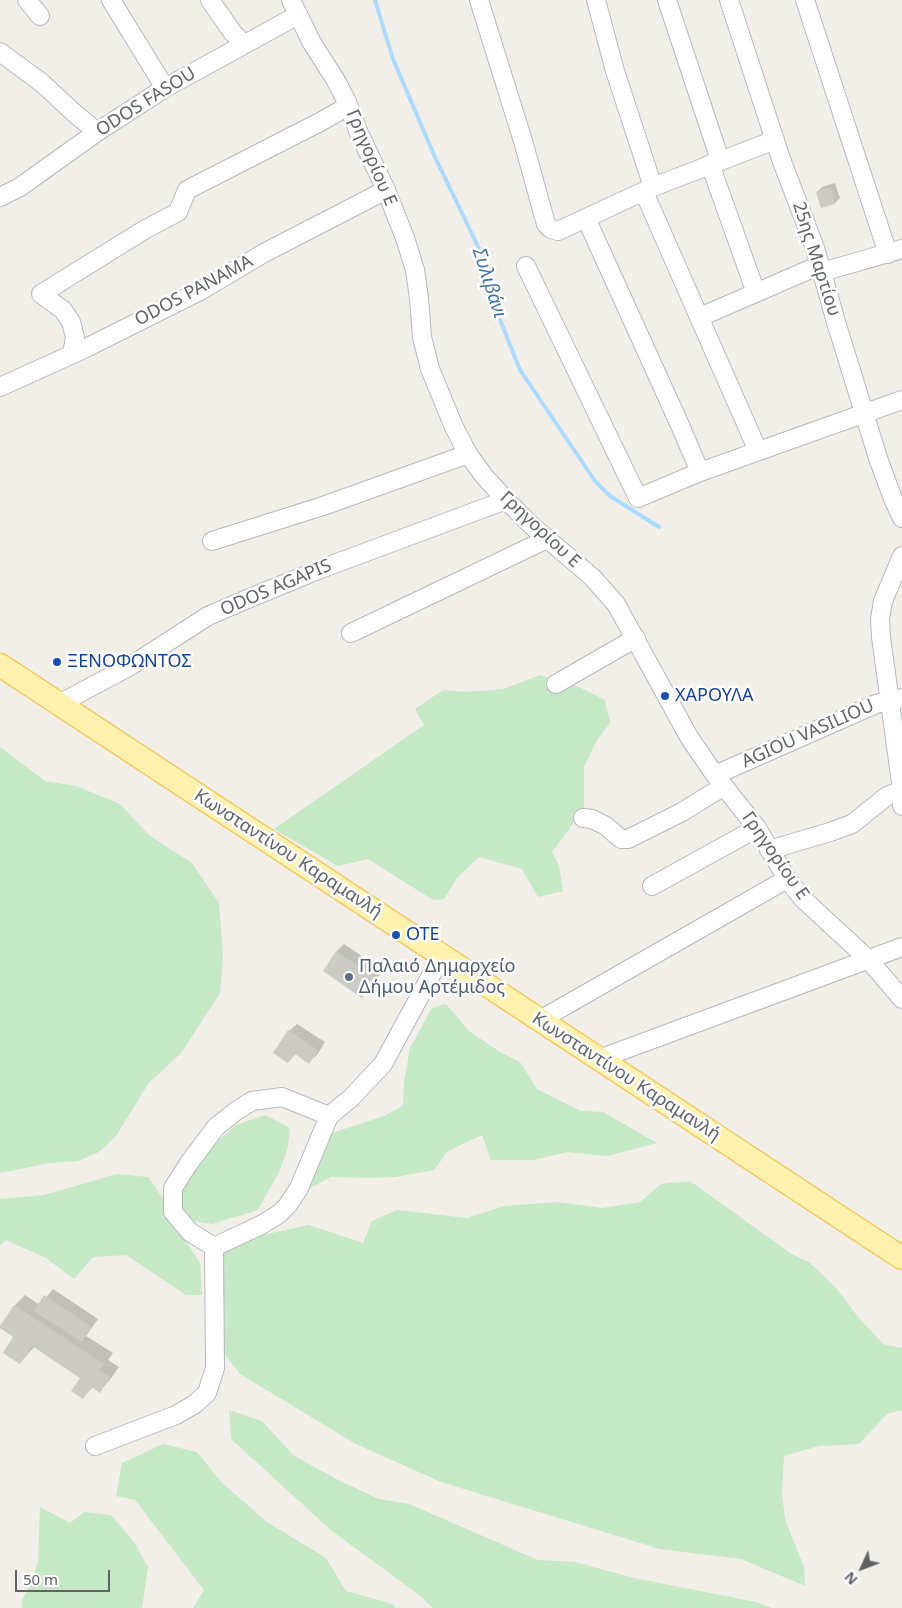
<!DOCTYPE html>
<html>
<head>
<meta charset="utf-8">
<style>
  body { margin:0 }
  #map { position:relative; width:902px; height:1608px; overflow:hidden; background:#f1efe8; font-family:"Noto Sans",sans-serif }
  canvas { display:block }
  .north { position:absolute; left:837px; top:1543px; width:50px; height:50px; -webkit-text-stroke:4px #fff; paint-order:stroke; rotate:227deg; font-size:14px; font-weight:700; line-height:20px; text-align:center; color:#5f6368 }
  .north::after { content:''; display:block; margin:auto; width:18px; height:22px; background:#5f6368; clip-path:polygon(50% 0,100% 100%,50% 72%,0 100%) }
  .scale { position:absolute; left:15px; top:1570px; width:95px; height:22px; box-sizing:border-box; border:2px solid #5f6368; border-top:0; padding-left:6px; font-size:15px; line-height:18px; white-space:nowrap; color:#5f6368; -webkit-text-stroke:4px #fff; paint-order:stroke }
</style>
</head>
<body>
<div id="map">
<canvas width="902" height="1608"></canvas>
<div class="north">N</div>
<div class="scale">50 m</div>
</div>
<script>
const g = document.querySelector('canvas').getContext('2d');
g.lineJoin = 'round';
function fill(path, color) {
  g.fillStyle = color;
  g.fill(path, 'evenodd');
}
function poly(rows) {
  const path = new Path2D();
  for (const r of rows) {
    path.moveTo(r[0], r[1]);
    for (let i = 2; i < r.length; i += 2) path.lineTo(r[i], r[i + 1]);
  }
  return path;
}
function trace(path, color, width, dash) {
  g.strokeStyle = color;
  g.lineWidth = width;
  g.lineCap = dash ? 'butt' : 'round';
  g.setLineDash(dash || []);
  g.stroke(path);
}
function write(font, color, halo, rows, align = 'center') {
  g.font = font + ' "Noto Sans",sans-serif';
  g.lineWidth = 5;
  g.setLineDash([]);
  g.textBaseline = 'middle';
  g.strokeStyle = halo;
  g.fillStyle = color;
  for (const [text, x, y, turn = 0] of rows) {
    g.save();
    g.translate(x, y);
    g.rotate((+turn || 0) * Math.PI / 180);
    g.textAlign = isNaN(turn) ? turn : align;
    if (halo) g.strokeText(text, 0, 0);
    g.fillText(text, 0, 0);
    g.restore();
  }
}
const green = poly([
  [540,675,579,687,605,700,610,723,597,740,584,767,584,809,552,852,559,865,563,891,538,897,522,869,479,857,457,878,444,899,433,900,368,859,338,866,274,829,424,725,415,709,443,690,465,692,504,689],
  [0,747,45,781,76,786,120,804,150,836,192,863,219,903,223,957,220,993,181,1053,148,1084,116,1136,99,1152,78,1161,50,1163,0,1173],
  [446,1004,469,1031,500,1052,520,1062,537,1089,581,1111,603,1112,657,1143,607,1156,567,1152,533,1160,491,1160,482,1135,448,1151,434,1170,396,1177,370,1178,331,1177,306,1190,329,1134,384,1116,403,1106,404,1083,410,1048,432,1008],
  [265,1115,290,1128,288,1147,280,1170,258,1210,212,1224,191,1221,172,1204,203,1155,236,1125],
  [117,1174,148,1177,166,1203,169,1215,200,1263,202,1295,186,1295,126,1255,93,1257,74,1279,46,1258,6,1240,0,1246,0,1199,44,1195],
  [690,1181,793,1255,809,1262,836,1288,859,1318,883,1344,902,1348,902,1410,887,1414,859,1444,819,1446,784,1456,782,1493,785,1519,804,1567,805,1586,741,1559,660,1549,441,1482,356,1444,240,1374,222,1350,220,1266,225,1243,309,1225,363,1243,372,1221,397,1210,467,1218,504,1206,557,1202,602,1208,640,1202,661,1184],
  [229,1410,262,1421,293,1455,340,1481,379,1499,409,1504,538,1560,575,1562,634,1578,756,1602,772,1608,433,1608,419,1595,332,1531,231,1439],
  [163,1444,197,1452,222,1483,267,1522,326,1558,346,1591,393,1604,396,1608,193,1608,204,1590,135,1500,116,1496,122,1463],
  [40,1507,70,1523,84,1512,111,1515,135,1543,148,1567,142,1608,22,1608,22,1600,31,1584,38,1562]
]);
const shadow = poly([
  [835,183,840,198,835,203,822,207,817,192,822,187],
  [344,944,383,970,370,989,362,996,324,970,337,951],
  [297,1024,325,1042,317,1055,309,1062,296,1054,288,1062,289,1031],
  [53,1289,98,1319,86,1336,113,1353,108,1360,119,1367,109,1381,99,1391,93,1387,83,1397,82,1377,35,1346,20,1363,15,1336,1,1327,15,1305,25,1295,40,1305]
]);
const stream = poly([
  [375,0,393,59,434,155,483,257,491,297,520,370,595,481,610,496,659,527]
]);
const building = poly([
  [831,187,835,204,821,208,816,192],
  [336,951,376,978,362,998,323,971],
  [288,1030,318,1050,309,1064,295,1054,288,1063,273,1053],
  [44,1295,92,1327,82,1342,34,1311],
  [14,1305,104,1364,99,1370,110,1377,100,1393,91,1387,83,1399,71,1391,80,1378,32,1346,20,1364,3,1353,13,1337,0,1328,0,1326]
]);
const minor = poly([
  [27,0,40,16],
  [111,0,165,88],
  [210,0,233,33,244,44],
  [291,0,312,43,335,79,347,102,359,133,386,190,405,238,415,270,419,298,422,337,430,369,454,427,468,454,484,476,506,500,531,525,592,577,616,604,689,737,715,775,757,828,787,879,804,900,868,959,902,999],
  [479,0,523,141,546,224,551,229,558,231,653,187,775,140],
  [596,0,615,71,653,187],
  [667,0,720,160],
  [729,0,781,159,815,248,836,322,878,458,893,499,902,518],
  [805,0,888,254],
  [0,52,42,83,73,112,97,132],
  [710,164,756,293],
  [644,192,758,451],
  [0,197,20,187,97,132,165,88,298,15],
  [586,218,679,423,700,472],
  [526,266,638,498,700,472,902,400],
  [822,272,902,249],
  [700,317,820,265],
  [72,354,75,337,71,322,63,310,41,294,144,230,178,212,187,190,322,121,348,106],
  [0,387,84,349,200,291,264,253,386,190],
  [212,541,323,506,468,454],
  [902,556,883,601,880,619,881,637,902,790,902,806],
  [351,633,547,539],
  [556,684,636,638],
  [59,704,132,665,208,616,245,600,318,570,506,500],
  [715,775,876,704,902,698],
  [583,818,592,819,606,826,621,839,628,839,682,812,724,786],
  [769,850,830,832,852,824,887,796,902,790],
  [652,886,757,828],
  [540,1020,787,879],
  [599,1059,902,947],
  [329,1116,282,1097,252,1101,236,1111,216,1127,189,1163,173,1188,173,1212,190,1232,214,1247,261,1225,279,1214,288,1205,299,1188,329,1116,351,1098,383,1064,442,955],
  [95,1446,176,1415,195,1404,207,1393,215,1368,214,1247]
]);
const major = poly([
  [0,665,902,1258]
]);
const markers = [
  [57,662,5,"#1a4fb4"],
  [665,696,5,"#1a4fb4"],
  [396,935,5,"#1a4fb4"],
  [349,977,5,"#5c6f8a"]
];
const streetNames = [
  ["ODOS FASOU",146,102,-32],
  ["Γρηγορίου Ε",371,158,67],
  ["25ης Μαρτίου",816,259,72],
  ["ODOS PANAMA",194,291,-28],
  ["Γρηγορίου Ε",540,530,43],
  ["ODOS AGAPIS",276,588,-23],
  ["AGIOU VASILIOU",808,734,-24],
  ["Κωνσταντίνου Καραμανλή",288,854,33],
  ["Γρηγορίου Ε",775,856,55],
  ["Κωνσταντίνου Καραμανλή",626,1077,33]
];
const transitNames = [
  ["ΞΕΝΟΦΩΝΤΟΣ",67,662],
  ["ΧΑΡΟΥΛΑ",675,696],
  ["ΟΤΕ",406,935]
];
const serviceNames = [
  ["Παλαιό Δημαρχείο",359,967],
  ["Δήμου Αρτέμιδος",359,988]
];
const waterNames = [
  ["Συλιβάνι",489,283,72]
];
fill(green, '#c5e8c5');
fill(shadow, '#0003');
trace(stream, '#aadaff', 4);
fill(building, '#cccac5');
trace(minor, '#b5b8bc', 20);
trace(major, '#f2c960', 25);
trace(minor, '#fff', 18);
trace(major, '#fff2af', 22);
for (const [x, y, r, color] of markers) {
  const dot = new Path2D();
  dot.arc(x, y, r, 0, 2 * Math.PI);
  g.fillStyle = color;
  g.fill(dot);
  trace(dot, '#fff', 2);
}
write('18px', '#5f6368', '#fff', streetNames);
write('18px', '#164399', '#fff', transitNames, 'left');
write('18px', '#4e5e75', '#fff', serviceNames, 'left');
write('italic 19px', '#4174aa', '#fff', waterNames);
</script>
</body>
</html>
